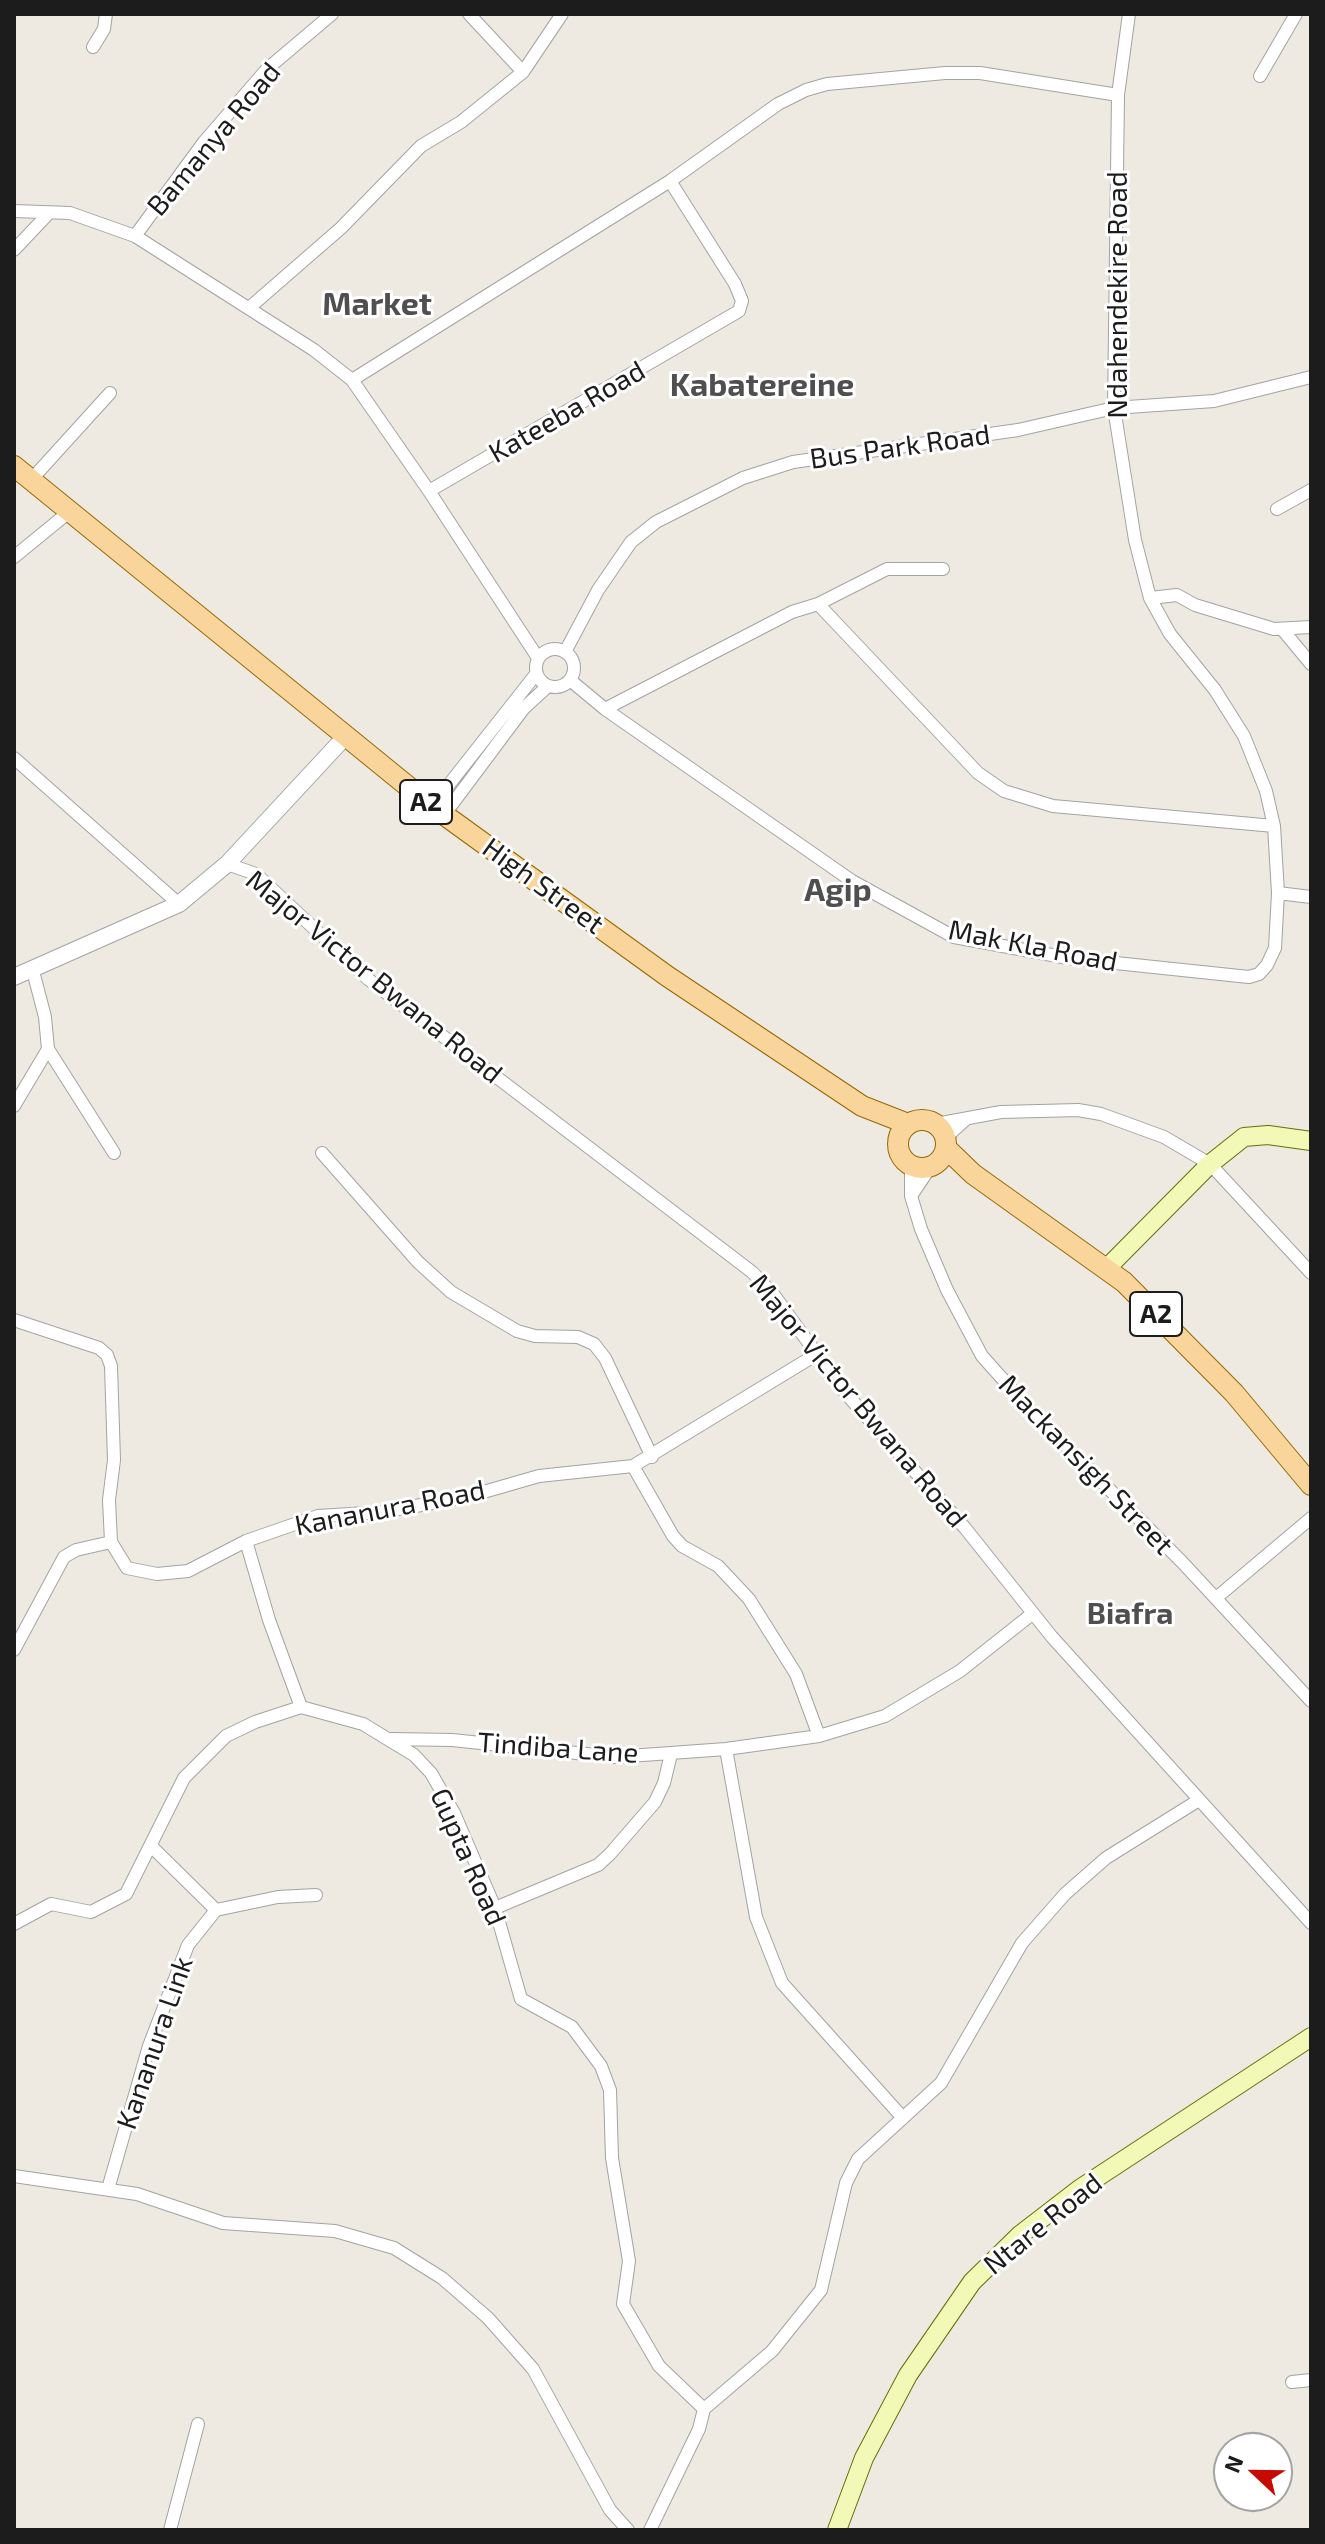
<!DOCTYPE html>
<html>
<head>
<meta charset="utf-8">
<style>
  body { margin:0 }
  #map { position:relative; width:1325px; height:2544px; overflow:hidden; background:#eeeae2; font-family:"Exo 2",sans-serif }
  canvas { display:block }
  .frame { position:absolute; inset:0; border:16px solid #1c1c1c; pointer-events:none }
  .north { position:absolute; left:1213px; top:2432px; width:80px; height:80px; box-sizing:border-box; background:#fff; border:2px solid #a4a4a4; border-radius:50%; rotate:292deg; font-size:22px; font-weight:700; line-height:32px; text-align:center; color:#1c1c1c }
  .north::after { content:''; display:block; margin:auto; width:28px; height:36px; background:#c60b03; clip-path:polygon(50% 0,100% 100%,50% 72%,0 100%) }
</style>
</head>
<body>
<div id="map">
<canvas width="1325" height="2544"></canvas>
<div class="frame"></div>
<div class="north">N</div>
</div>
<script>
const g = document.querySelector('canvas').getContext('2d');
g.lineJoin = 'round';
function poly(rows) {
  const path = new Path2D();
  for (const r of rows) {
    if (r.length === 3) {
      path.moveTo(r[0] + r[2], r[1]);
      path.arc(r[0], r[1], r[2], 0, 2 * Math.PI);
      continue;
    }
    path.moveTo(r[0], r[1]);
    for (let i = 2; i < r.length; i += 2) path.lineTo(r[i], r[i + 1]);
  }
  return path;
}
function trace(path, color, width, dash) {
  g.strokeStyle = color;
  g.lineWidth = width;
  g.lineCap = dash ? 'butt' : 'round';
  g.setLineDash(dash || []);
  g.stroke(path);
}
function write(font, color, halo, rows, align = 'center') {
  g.font = font + ' "Exo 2",sans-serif';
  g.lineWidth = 6;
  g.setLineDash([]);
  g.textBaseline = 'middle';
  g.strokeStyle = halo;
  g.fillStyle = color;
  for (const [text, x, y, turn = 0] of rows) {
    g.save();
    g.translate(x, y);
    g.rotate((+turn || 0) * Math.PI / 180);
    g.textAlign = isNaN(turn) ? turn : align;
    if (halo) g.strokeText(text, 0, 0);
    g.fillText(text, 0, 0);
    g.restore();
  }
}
const minor = poly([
  [469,14,523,72],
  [1129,14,1118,95,1114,408,1135,540,1150,598,1177,595,1195,605,1274,629,1311,627],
  [93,47,104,29,106,14],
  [1260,76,1296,14],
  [14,211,70,213,135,236,314,350,352,380,429,491,538,658],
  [135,236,204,142,267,69,332,14],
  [14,250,49,213],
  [249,308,341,228,421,146,461,122,523,72,562,14],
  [352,380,670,181,778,104,806,90,827,84,945,73,980,73,1118,95],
  [31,480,110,393],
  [429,491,739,311,742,301,735,284,670,181],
  [1277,509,1311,490],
  [14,557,69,512],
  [1150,598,1170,634,1215,690,1244,736,1266,791,1274,826,1278,893],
  [818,604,887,569,943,569],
  [1282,629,1311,664],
  [555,668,19],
  [565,652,598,590,631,542,656,522,743,478,793,462,1018,430,1114,408,1214,401,1311,377],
  [570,680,605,709,852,881,954,937,1068,958,1249,977,1259,974,1267,965,1275,948,1278,893,1311,897],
  [605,709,792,612,818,604,978,773,1004,791,1053,806,1274,826],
  [14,758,179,904],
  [432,806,536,674],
  [444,815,524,708,548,686],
  [227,864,256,874,368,979,752,1272,774,1295,842,1389,965,1528,1052,1637,1311,1923],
  [33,971,45,1017,48,1049,114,1153],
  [14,1106,48,1049],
  [936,1124,1001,1112,1078,1110,1101,1114,1164,1137,1210,1164,1311,1273],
  [945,1138,965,1120],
  [322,1153,418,1262,451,1292,517,1331,535,1336,578,1337,594,1344,605,1358,652,1457],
  [911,1165,911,1196,921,1229,947,1290,982,1356,1033,1413,1182,1562,1311,1701],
  [911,1196,931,1166],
  [14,1320,99,1348,107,1355,111,1366,114,1460,109,1500,111,1542],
  [633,1466,673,1536,682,1546,718,1566,749,1599,796,1674,819,1736],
  [246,1541,269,1620,301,1707],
  [1216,1598,1311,1518],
  [14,1650,64,1557,76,1550,111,1542,127,1568,157,1574,188,1571,246,1541,318,1516,382,1512,466,1497,539,1476,633,1466,817,1354],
  [391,1739,452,1740,615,1757,726,1749,819,1736,885,1716,960,1671,1032,1614],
  [726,1749,756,1917,782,1983,903,2118],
  [151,1846,216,1910],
  [495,1908,598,1865,610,1854,655,1802,664,1783,671,1754],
  [14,1924,51,1904,91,1912,126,1894,184,1778,226,1736,255,1722,301,1707,363,1724,414,1755,431,1773,454,1813,495,1908,521,1999,572,2027,601,2066,610,2090,612,2158,629,2261,623,2304,659,2366,704,2409],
  [14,2176,137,2194,223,2223,335,2231,394,2248,442,2278,488,2318,533,2369,610,2510,628,2530],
  [108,2189,149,2046,188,1945,216,1910,278,1897,316,1895],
  [1292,2382,1311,2380],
  [170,2530,198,2424],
  [650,2530,699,2429,704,2409,772,2351,821,2290,846,2183,858,2159,941,2083,1022,1943,1065,1894,1106,1858,1199,1800]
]);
const tertiary = poly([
  [14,977,179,904,227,864,344,738]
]);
const secondary = poly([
  [1107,1268,1210,1164,1244,1137,1268,1135,1311,1141],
  [837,2530,864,2458,908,2375,972,2282,1020,2235,1081,2188,1311,2037]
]);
const primary = poly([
  [14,466,432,806,667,976,862,1106,908,1124],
  [922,1144,24],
  [946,1148,973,1174,1124,1282,1234,1393,1311,1485]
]);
const shields = [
  [426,802,52],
  [1156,1314,52]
];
const shieldNames = [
  ["A2",426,802],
  ["A2",1156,1314]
];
const streetNames = [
  ["Bamanya Road",214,139,-50],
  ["Ndahendekire Road",1118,295,-90],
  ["Kateeba Road",567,412,-30],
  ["Bus Park Road",900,447,-8],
  ["High Street",543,886,36],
  ["Mak Kla Road",1033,946,11],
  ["Major Victor Bwana Road",374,977,39],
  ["Major Victor Bwana Road",858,1401,50],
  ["Mackansigh Street",1086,1465,46],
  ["Kananura Road",390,1508,-11],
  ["Tindiba Lane",558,1748,4],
  ["Gupta Road",468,1857,66],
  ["Kananura Link",155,2043,-71],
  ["Ntare Road",1043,2224,-39]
];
const neighbourhoodNames = [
  ["Biafra",1130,1614]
];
const quarterNames = [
  ["Market",377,304],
  ["Kabatereine",762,385],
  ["Agip",838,890]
];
trace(minor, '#a3a3a3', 14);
trace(tertiary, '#a3a3a3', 18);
trace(secondary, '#617106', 20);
trace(primary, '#936902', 22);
trace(minor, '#fff', 12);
trace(tertiary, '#fff', 16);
trace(secondary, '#f2f8b6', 18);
trace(primary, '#fad59b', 20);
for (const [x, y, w] of shields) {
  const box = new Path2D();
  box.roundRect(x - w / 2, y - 22, w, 44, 6);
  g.fillStyle = '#fff';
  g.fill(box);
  trace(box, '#1c1c1c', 2);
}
write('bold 26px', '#1c1c1c', null, shieldNames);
write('28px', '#1c1c1c', '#fff', streetNames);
write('bold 30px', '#4f4f4f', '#fff', neighbourhoodNames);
write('bold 32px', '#4f4f4f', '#fff', quarterNames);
</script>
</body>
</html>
